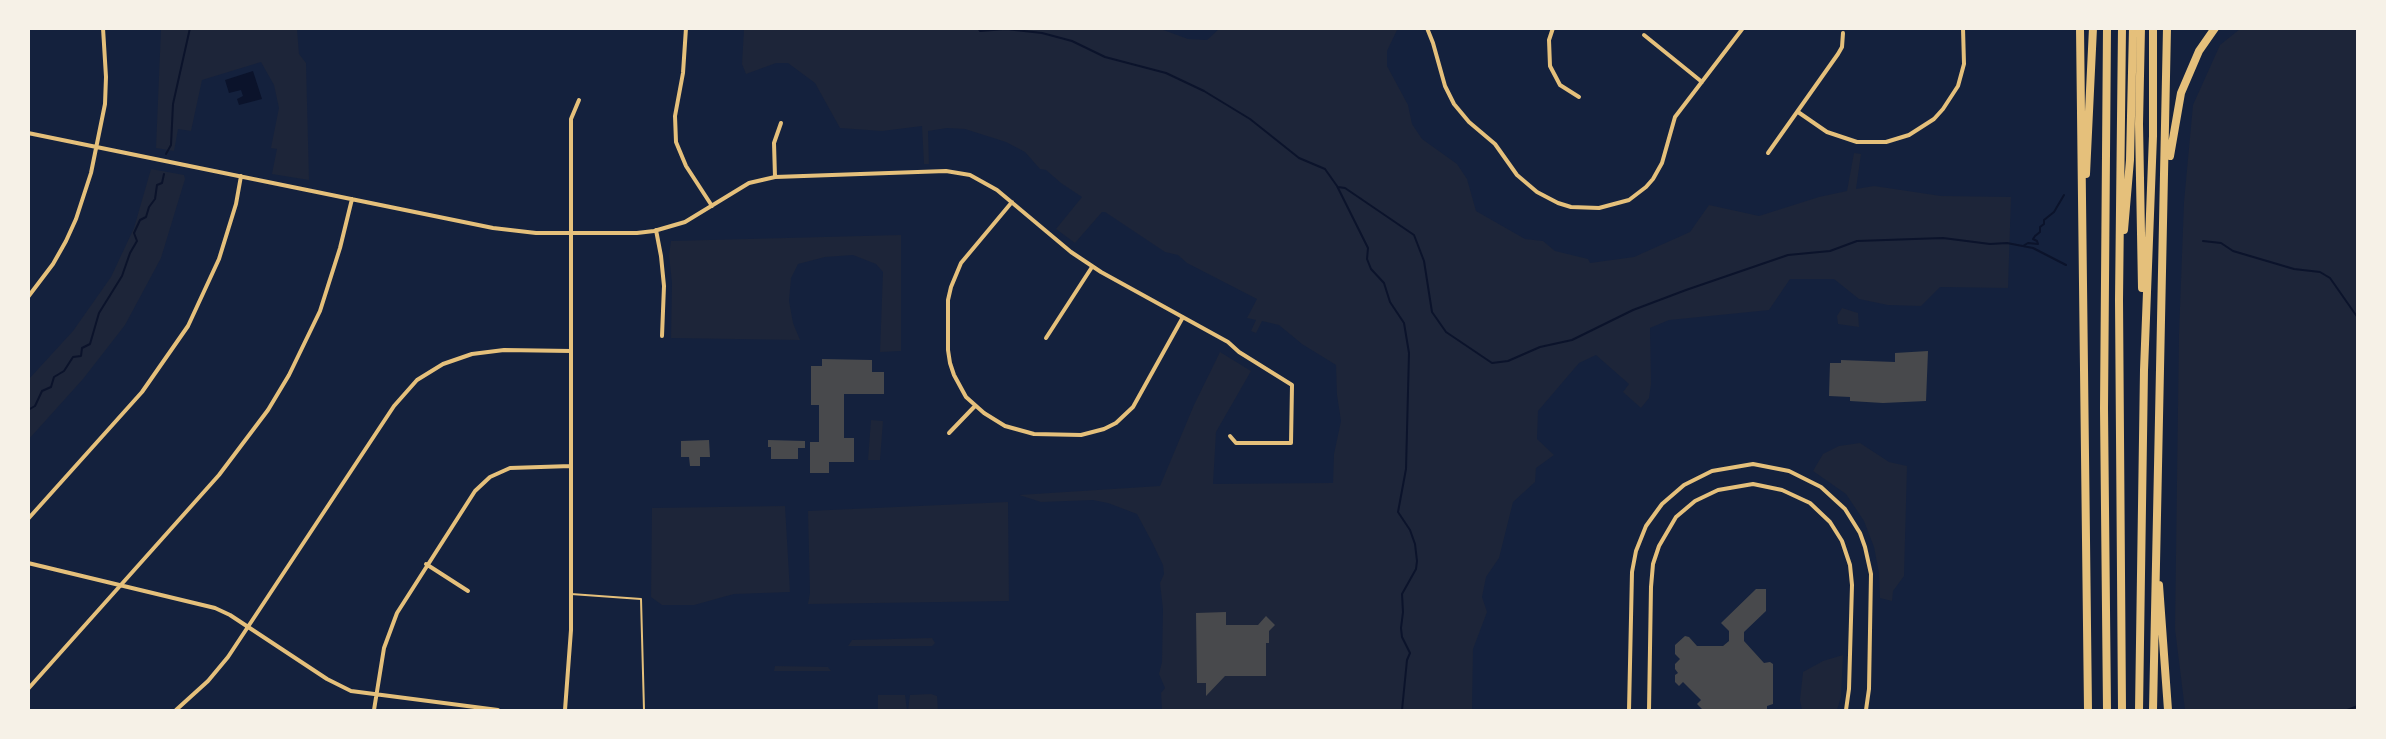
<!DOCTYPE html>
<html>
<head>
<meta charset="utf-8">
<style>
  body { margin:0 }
  #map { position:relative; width:2386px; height:739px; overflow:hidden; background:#14213d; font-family:"Fira Sans Condensed",sans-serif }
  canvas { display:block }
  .frame { position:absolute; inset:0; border:30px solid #f6f1e7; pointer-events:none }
</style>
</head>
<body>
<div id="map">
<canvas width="2386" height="739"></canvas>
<div class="frame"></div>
</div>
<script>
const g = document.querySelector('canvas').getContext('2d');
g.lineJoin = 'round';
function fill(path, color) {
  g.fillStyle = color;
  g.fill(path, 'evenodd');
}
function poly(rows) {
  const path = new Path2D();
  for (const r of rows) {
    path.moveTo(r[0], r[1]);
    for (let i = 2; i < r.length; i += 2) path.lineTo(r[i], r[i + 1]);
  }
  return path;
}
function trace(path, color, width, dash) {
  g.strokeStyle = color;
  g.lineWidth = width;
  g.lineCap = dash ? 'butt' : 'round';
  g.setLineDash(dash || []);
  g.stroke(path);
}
const green = poly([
  [1158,28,1188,39,1207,40,1219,29,1402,29,1397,30,1387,51,1387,66,1408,105,1412,124,1422,139,1457,164,1467,179,1476,211,1525,239,1543,241,1555,251,1588,259,1590,263,1634,257,1690,232,1709,205,1759,216,1819,197,1847,191,1854,153,1861,154,1856,189,1874,186,1941,196,2011,197,2008,288,1940,287,1921,306,1888,305,1859,299,1834,279,1790,279,1769,310,1669,320,1650,328,1651,384,1649,398,1641,408,1623,392,1629,384,1596,355,1579,363,1538,411,1537,439,1554,455,1536,468,1535,482,1513,502,1499,558,1486,577,1482,597,1487,612,1473,649,1472,710,1162,710,1161,693,1165,688,1159,674,1162,662,1163,609,1160,583,1164,574,1163,565,1153,544,1137,514,1108,503,1093,500,1041,502,1019,495,1160,486,1194,405,1220,352,1251,371,1216,432,1213,484,1333,483,1334,454,1341,421,1337,395,1336,365,1302,344,1279,325,1262,321,1256,333,1251,331,1256,320,1247,318,1257,299,1187,263,1178,255,1165,252,1105,212,1102,212,1075,243,1056,229,1082,197,1061,183,1046,170,1040,169,1025,152,1006,142,965,129,947,128,928,131,929,164,924,164,922,126,882,131,840,128,815,83,788,63,776,63,746,74,742,64,744,29],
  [161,29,297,29,299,54,306,63,309,180,272,174,277,149,271,148,279,108,274,85,261,62,202,80,191,131,178,129,174,151,156,148],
  [2240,29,2357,29,2357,710,2185,710,2175,629,2179,334,2184,202,2193,105,2220,45],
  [151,169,184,175,185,179,161,258,125,325,83,379,29,439,29,379,73,331,111,277,134,228],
  [901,235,901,351,880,352,883,272,876,264,853,255,825,257,798,264,791,278,789,301,793,323,800,340,671,338,672,283,669,255,671,241],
  [1842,308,1858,313,1859,327,1838,324,1837,316],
  [871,420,883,421,880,460,868,460],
  [1860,443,1889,462,1907,466,1904,576,1893,591,1892,601,1880,598,1879,573,1874,547,1864,521,1846,494,1813,471,1823,454,1839,446],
  [1008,502,1009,601,808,604,810,593,808,511],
  [785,506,790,592,734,594,694,605,662,605,651,597,652,508],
  [932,638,935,643,932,646,848,646,852,640],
  [1843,655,1841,697,1837,710,1802,710,1800,700,1803,672,1823,661],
  [775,666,828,667,831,671,774,671],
  [931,694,937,696,938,710,908,710,910,695],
  [878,695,905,695,907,710,878,710]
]);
const water = poly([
  [253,71,262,99,239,105,237,99,243,96,241,90,229,93,225,80]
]);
const stream = poly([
  [978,28,980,31,1006,29,1042,33,1072,41,1105,57,1166,73,1204,91,1250,119,1299,158,1325,169,1337,186,1368,248,1367,259,1371,269,1384,283,1390,302,1404,323,1409,353,1406,469,1398,512,1410,530,1415,544,1417,561,1416,569,1402,594,1403,612,1401,628,1402,637,1410,653,1407,660,1402,710],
  [166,154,171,145,173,104,190,28],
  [1338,187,1345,188,1414,235,1424,261,1432,312,1446,332,1492,363,1508,361,1540,347,1572,340,1633,310,1686,290,1788,255,1830,251,1857,241,1943,238,1990,244,2007,243,2033,248,2066,265],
  [2203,241,2221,243,2233,251,2294,269,2320,272,2330,278,2358,318],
  [2023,246,2028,243,2038,244,2037,241,2033,239,2035,236,2040,232,2040,227,2044,224,2044,220,2054,212,2064,195],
  [28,410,35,406,42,391,51,387,54,377,64,371,73,357,81,356,82,348,90,344,99,313,122,276,130,253,137,241,134,233,140,220,146,217,149,207,155,199,157,185,162,183,164,174],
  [2347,710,2358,706]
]);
const building = poly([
  [1928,351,1926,401,1883,403,1850,401,1850,397,1829,396,1830,363,1841,363,1841,360,1895,362,1895,353],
  [822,359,872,360,872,372,884,372,884,394,844,394,844,438,854,438,854,462,829,462,829,473,810,473,810,442,819,442,819,405,811,405,811,366,822,366],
  [709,440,710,457,700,457,700,466,690,466,689,457,681,457,681,441],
  [768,440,805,441,805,448,798,448,798,459,771,459,771,447,768,447],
  [1756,589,1766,589,1766,611,1744,632,1744,641,1764,663,1770,662,1773,664,1773,704,1767,706,1767,710,1703,710,1697,704,1701,700,1683,682,1679,686,1675,682,1675,675,1678,673,1675,669,1675,664,1680,659,1675,654,1675,645,1685,636,1689,637,1697,646,1723,646,1729,641,1729,631,1721,623],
  [1226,612,1226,625,1258,625,1266,616,1275,625,1269,631,1269,643,1266,643,1266,676,1225,676,1206,696,1206,683,1197,683,1196,613]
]);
const service = poly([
  [571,594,641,599,644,710]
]);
const minor = poly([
  [686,28,683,73,675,116,676,142,686,166,712,206],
  [1427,28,1433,43,1445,86,1454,104,1469,122,1495,144,1517,175,1537,192,1558,203,1571,207,1599,208,1629,200,1646,187,1653,179,1662,163,1675,117,1743,28],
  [1553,28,1549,40,1550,66,1560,85,1579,97],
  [1644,35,1702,82],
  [1798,112,1827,132,1857,142,1886,142,1909,135,1934,119,1943,109,1958,86,1964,64,1963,28],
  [28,133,493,228,536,233,637,233,654,231,685,222,749,183,775,177,946,171,970,175,997,190,1071,252,1101,272,1228,342,1239,352,1292,385,1291,443,1236,443,1230,436],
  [1768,153,1838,54,1842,47,1843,33],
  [775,177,774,143,781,123],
  [1012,202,961,263,951,287,948,300,948,350,950,363,954,375,966,397,984,413,1005,426,1034,434,1081,435,1104,429,1116,423,1133,407,1183,317],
  [656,230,661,256,664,286,662,336],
  [28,297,53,264,66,241,76,219,91,173,105,104,106,77,103,28],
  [1046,338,1092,267],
  [949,433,975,406],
  [28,519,142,392,188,326,219,259,236,204,241,176],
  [28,563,215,608,230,615,327,679,351,691,498,710],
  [426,564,468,591],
  [28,689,219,475,268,410,289,375,320,311,340,248,352,199],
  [176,710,208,681,228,657,394,406,417,380,443,364,472,354,504,350,571,351],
  [374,710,384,648,397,613,475,491,490,477,510,468,571,466],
  [565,710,571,630,571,119,579,100],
  [1629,710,1632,572,1636,551,1646,526,1662,504,1684,485,1712,471,1753,464,1789,471,1821,487,1845,509,1860,533,1865,547,1871,574,1869,689,1866,710],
  [1649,710,1651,587,1653,564,1659,546,1676,517,1695,501,1718,490,1753,484,1782,490,1810,503,1830,522,1842,541,1850,565,1852,585,1849,689,1846,710]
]);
const motorway = poly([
  [2080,28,2088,710],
  [2141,28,2139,124,2142,288],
  [2170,156,2181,93,2199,51,2215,28],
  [2086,174,2093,28],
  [2124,230,2130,160,2133,28],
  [2159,585,2168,710],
  [2107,710,2104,408,2107,28],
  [2122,710,2119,300,2122,28],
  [2139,710,2144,370,2153,136,2153,28],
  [2153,710,2167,28]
]);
fill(green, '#1d2539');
fill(water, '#0b132b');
trace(stream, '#0b132b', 2);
fill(building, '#48494c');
trace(service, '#e5c07b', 2);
trace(minor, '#e5c07b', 4);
trace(motorway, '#e5c07b', 8);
</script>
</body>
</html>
